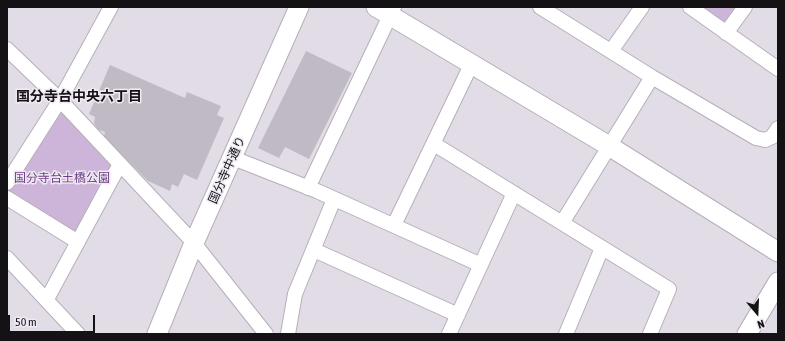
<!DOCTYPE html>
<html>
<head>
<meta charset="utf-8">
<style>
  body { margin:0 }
  #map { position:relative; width:785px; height:341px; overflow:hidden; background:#e2dce6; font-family:"Asap Condensed",sans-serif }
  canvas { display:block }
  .frame { position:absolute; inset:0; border:8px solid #141215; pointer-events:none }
  .north { position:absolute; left:737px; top:293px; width:40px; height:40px; -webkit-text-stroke:3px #efe9f3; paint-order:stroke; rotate:161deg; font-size:11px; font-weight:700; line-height:16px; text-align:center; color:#141215 }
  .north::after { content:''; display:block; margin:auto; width:14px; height:18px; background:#141215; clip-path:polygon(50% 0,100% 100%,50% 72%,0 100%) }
  .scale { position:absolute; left:8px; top:315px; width:87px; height:18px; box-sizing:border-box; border:2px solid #141215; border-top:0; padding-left:5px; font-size:12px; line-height:14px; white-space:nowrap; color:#141215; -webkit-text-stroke:3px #efe9f3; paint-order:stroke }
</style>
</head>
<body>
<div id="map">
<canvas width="785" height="341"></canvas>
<div class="frame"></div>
<div class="north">N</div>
<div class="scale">50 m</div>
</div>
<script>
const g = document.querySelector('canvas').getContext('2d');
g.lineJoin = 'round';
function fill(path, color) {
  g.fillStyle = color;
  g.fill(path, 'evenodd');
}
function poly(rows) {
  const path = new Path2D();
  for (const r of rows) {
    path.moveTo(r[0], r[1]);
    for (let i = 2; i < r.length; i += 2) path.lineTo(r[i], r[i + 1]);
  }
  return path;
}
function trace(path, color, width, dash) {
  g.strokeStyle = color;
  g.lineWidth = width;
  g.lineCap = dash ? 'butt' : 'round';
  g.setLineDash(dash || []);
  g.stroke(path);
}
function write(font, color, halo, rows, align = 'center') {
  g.font = font + ' "Asap Condensed","Noto Sans JP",sans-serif';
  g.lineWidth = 3;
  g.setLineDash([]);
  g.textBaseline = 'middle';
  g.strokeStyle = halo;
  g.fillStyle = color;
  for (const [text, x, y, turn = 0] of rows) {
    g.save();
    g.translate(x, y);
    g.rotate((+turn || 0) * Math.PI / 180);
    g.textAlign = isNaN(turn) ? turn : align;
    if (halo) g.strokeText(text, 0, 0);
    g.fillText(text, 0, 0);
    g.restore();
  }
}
const green = poly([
  [690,7,745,7,726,33],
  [62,112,111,163,111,170,77,233,72,234,9,195,8,191,57,113]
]);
const building = poly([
  [306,51,352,73,309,159,285,147,279,158,258,148],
  [110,65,185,98,187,92,221,106,217,115,224,118,197,180,184,174,178,187,172,184,170,191,148,181,104,137,105,132,97,129,94,123,95,117,89,114]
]);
const street = poly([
  [540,7,652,77,756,138,765,140,772,137,778,128],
  [690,7,778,69],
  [726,33,745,7],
  [7,49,60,100,194,243,266,334],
  [611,51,642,7],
  [434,144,669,289,650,334],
  [233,158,317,191,481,265],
  [7,183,60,100,111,7],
  [308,188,394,7],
  [7,198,78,242],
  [562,223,652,77],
  [394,225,472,63],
  [314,250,458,315],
  [7,258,78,334],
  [47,299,120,164],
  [288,334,295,294,334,199],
  [449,334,514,193],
  [566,334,602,248]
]);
const secondary = poly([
  [376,7,609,146,778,252],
  [157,334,194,243,299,7],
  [747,334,778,282]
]);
const streetNames = [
  ["国分寺中通り",227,170,-66]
];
const parkNames = [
  ["国分寺台土橋公園",62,178]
];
const quarterNames = [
  ["国分寺台中央六丁目",79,97]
];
fill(green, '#ccb5d9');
fill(building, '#c0bac4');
trace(street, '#b5afb9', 16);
trace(secondary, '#b5afb9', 21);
trace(street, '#fff', 14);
trace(secondary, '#fff', 19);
write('12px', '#141215', '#efe9f3', streetNames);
write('12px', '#6d3f84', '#efe9f3', parkNames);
write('bold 14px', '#141215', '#efe9f3', quarterNames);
</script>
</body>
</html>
